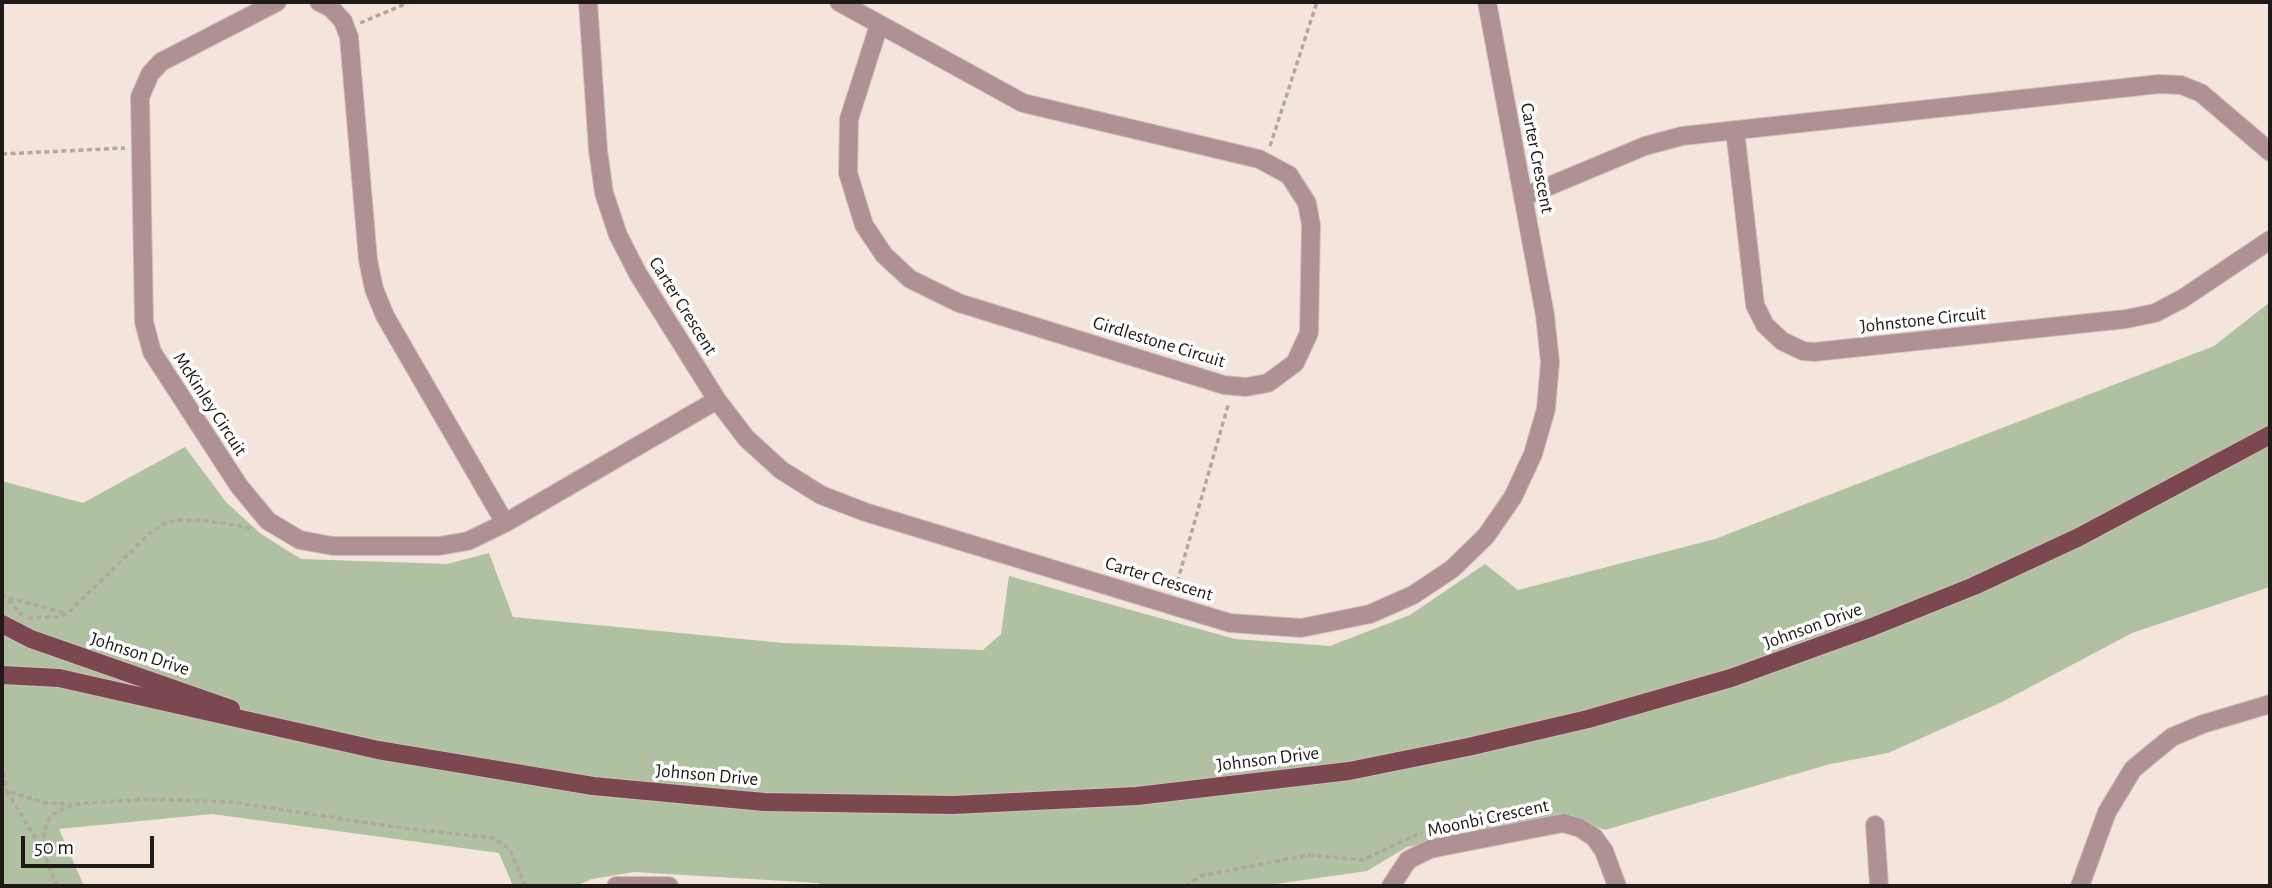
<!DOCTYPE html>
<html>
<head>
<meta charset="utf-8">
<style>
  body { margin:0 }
  #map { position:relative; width:2272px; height:888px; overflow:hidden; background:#f4e5dc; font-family:"Alegreya Sans",sans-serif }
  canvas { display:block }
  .frame { position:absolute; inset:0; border:4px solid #1f1a17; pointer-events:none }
  .scale { position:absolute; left:21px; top:836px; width:133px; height:32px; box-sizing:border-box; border:4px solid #1f1a17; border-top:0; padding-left:9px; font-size:21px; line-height:24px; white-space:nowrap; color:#1f1a17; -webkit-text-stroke:5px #fff; paint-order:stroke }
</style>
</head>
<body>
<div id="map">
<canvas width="2272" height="888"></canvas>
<div class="frame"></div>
<div class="scale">50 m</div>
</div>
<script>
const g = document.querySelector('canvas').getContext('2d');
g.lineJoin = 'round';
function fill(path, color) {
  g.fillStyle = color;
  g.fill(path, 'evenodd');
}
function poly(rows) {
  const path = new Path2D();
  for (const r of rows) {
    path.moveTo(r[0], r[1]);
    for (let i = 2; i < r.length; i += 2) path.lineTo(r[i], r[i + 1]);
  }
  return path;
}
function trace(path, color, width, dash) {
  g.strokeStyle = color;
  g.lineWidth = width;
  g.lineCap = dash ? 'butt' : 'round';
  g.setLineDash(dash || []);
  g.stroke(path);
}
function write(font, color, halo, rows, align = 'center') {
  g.font = font + ' "Alegreya Sans",sans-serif';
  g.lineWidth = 7;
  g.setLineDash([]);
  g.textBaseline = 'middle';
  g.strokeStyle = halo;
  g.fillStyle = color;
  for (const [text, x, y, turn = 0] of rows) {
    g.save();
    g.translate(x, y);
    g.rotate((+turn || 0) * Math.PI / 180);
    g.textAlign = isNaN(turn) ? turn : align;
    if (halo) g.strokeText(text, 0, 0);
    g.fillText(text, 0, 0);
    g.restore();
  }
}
const green = poly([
  [2270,302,2270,587,2132,633,2000,703,1888,753,1830,764,1605,830,1563,813,1407,847,1367,871,1262,886,825,886,818,883,634,872,592,879,576,886,513,886,499,853,212,814,59,829,84,886,2,886,2,481,83,503,185,447,226,502,261,534,301,559,447,564,489,553,513,617,784,643,983,650,1001,634,1009,576,1235,639,1330,646,1410,615,1485,564,1518,590,1715,539,2214,346]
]);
const path = poly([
  [360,23,410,2],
  [1270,146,1317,2],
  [2,154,125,148],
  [1175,590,1229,402],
  [2,594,22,615],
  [9,598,66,613],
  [28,618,61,617,68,613,149,534,165,523,179,520,208,521,252,528],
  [2,764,7,791],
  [40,846,7,791,45,803,71,804],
  [57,886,42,848,46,824,53,814,75,804,148,799,232,802,409,829,493,838,510,849,525,886],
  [924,886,942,886],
  [1186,886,1200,876,1308,855,1363,860,1422,832]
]);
const street = poly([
  [277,2,161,62,150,74,140,97,144,322,152,352,239,486,268,521,300,540,333,546,439,546,468,541,505,523,717,400],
  [319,2,331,8,343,21,349,37,368,260,374,289,385,316,505,523],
  [588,2,598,150,604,193,618,235,638,274,717,400,746,438,781,470,821,495,865,512,1230,623,1301,628,1370,614,1413,595,1452,569,1486,536,1513,497,1533,454,1546,409,1550,362,1545,315,1487,2],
  [839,2,1023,103,1259,159,1289,175,1307,203,1311,225,1309,333,1295,363,1268,383,1246,387,1224,385,959,303,910,279,884,255,864,225,848,173,849,119,879,25],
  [1735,130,1755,305,1765,325,1782,341,1803,351,1814,352,2126,319,2155,313,2182,299,2270,240],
  [1523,197,1645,146,1682,136,2159,84,2181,85,2201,93,2270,152],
  [1875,825,1879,886],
  [616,886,669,886],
  [1391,886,1408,860,1430,849,1563,823,1580,828,1594,837,1604,851,1617,886],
  [2080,886,2107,812,2133,769,2172,737,2203,724,2270,704]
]);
const primary = poly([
  [2,624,31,639,231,709],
  [2,675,59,678,378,750,593,786,764,802,953,805,1137,796,1349,771,1468,747,1588,719,1731,678,1872,627,1974,586,2079,537,2270,435]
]);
const streetNames = [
  ["Carter Crescent",1537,158,79],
  ["Carter Crescent",683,306,58],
  ["Johnstone Circuit",1923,320,-6],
  ["Girdlestone Circuit",1159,342,17],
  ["McKinley Circuit",210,404,57],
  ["Carter Crescent",1159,579,17],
  ["Johnson Drive",1813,626,-20],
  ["Johnson Drive",140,654,18],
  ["Johnson Drive",1268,759,-7],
  ["Johnson Drive",707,775,5],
  ["Moonbi Crescent",1488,818,-12]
];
fill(green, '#afc1a1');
trace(street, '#cec0b9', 20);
trace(primary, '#cec0b9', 20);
trace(path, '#b2a69f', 3.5, [5, 3.5]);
trace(street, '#af9193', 18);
trace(primary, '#7a484e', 18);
write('19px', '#1f1a17', '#fff', streetNames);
</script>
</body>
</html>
